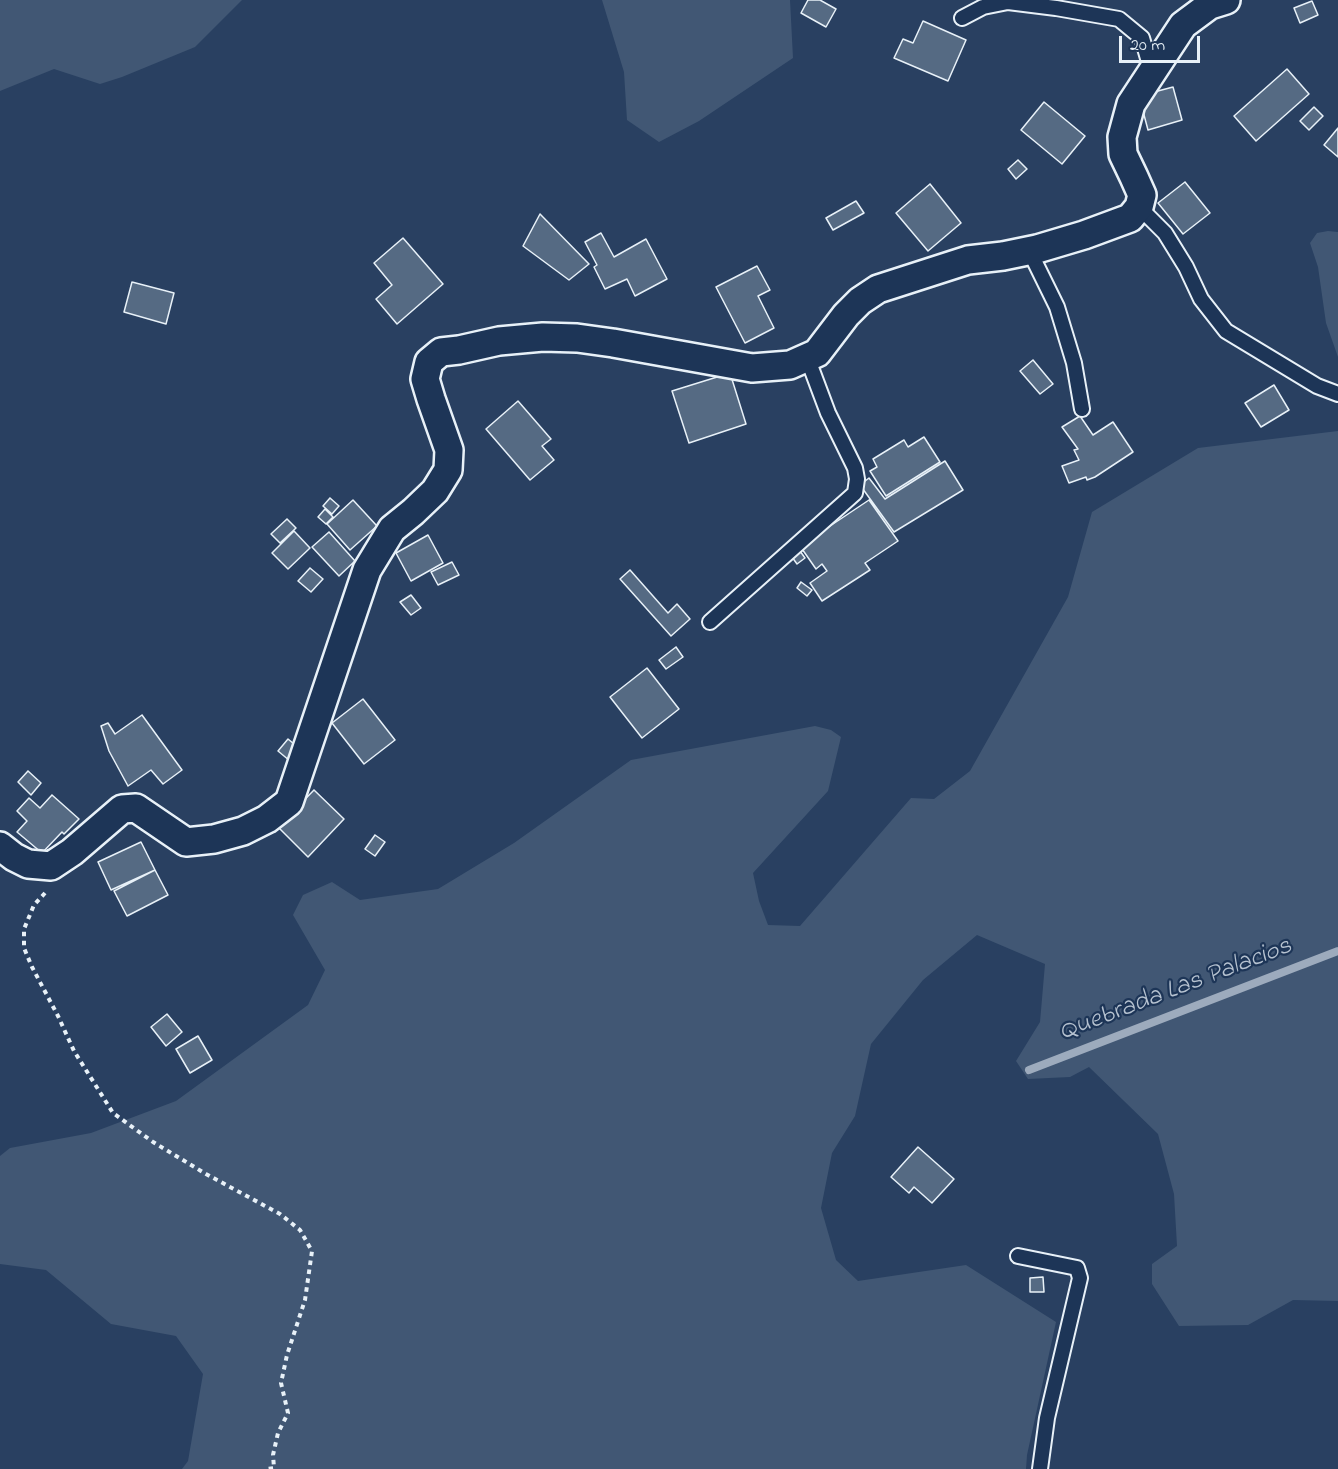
<!DOCTYPE html>
<html>
<head>
<meta charset="utf-8">
<style>
  body { margin:0 }
  #map { position:relative; width:1338px; height:1469px; overflow:hidden; background:#294061; font-family:"Indie Flower",sans-serif }
  canvas { display:block }
  .scale { position:absolute; left:1119px; top:36px; width:81px; height:27px; box-sizing:border-box; border:3px solid #e8f1f8; border-top:0; padding-left:8px; font-size:18px; line-height:21px; white-space:nowrap; color:#e8f1f8; -webkit-text-stroke:4px #1d3557; paint-order:stroke }
</style>
</head>
<body>
<div id="map">
<canvas width="1338" height="1469"></canvas>
<div class="scale">20 m</div>
</div>
<script>
const g = document.querySelector('canvas').getContext('2d');
g.lineJoin = 'round';
function fill(path, color) {
  g.fillStyle = color;
  g.fill(path, 'evenodd');
}
function poly(rows) {
  const path = new Path2D();
  for (const r of rows) {
    path.moveTo(r[0], r[1]);
    for (let i = 2; i < r.length; i += 2) path.lineTo(r[i], r[i + 1]);
  }
  return path;
}
function trace(path, color, width, dash) {
  g.strokeStyle = color;
  g.lineWidth = width;
  g.lineCap = dash ? 'butt' : 'round';
  g.setLineDash(dash || []);
  g.stroke(path);
}
function write(font, color, halo, rows, align = 'center') {
  g.font = font + ' "Indie Flower",sans-serif';
  g.lineWidth = 4.5;
  g.setLineDash([]);
  g.textBaseline = 'middle';
  g.strokeStyle = halo;
  g.fillStyle = color;
  for (const [text, x, y, turn = 0] of rows) {
    g.save();
    g.translate(x, y);
    g.rotate((+turn || 0) * Math.PI / 180);
    g.textAlign = isNaN(turn) ? turn : align;
    if (halo) g.strokeText(text, 0, 0);
    g.fillText(text, 0, 0);
    g.restore();
  }
}
const green = poly([
  [0,0,242,0,195,47,122,77,100,84,54,69,0,91],
  [602,0,790,0,793,58,699,121,659,142,627,120,624,72],
  [1328,231,1338,232,1338,357,1326,323,1318,267,1310,243,1317,233],
  [1338,431,1338,1301,1293,1300,1248,1325,1179,1326,1152,1284,1152,1264,1177,1246,1174,1194,1158,1134,1089,1067,1070,1077,1028,1079,1016,1061,1040,1022,1045,964,977,935,923,980,871,1044,855,1116,832,1153,821,1208,836,1260,858,1281,966,1265,1056,1322,1027,1455,1026,1469,182,1469,188,1461,203,1374,176,1336,111,1324,46,1270,0,1264,0,1156,10,1148,91,1133,176,1101,308,1005,325,970,293,915,303,895,332,882,360,900,438,889,514,843,631,760,815,726,831,730,841,737,828,791,753,873,759,901,768,925,800,926,911,798,934,799,970,771,1068,597,1092,512,1198,448]
]);
const stream = poly([
  [1029,1070,1338,951]
]);
const building = poly([
  [808,0,820,0,836,9,826,27,801,13,808,0],
  [1312,1,1318,15,1300,23,1294,8,1312,1],
  [923,21,966,40,948,81,894,58,903,39,913,43,923,21],
  [1287,69,1309,94,1256,141,1234,116,1287,69],
  [1173,87,1182,120,1148,130,1139,96,1173,87],
  [1044,102,1085,136,1062,164,1021,130,1044,102],
  [1314,107,1323,116,1309,130,1300,121,1314,107],
  [1338,128,1338,157,1324,145,1338,128],
  [1018,160,1027,169,1016,179,1008,169,1018,160],
  [1185,182,1210,213,1183,234,1158,203,1185,182],
  [930,184,961,223,928,251,896,213,930,184],
  [856,201,864,213,833,230,826,218,856,201],
  [540,214,589,264,569,280,523,246,540,214],
  [601,233,614,257,646,239,667,279,635,296,627,279,605,289,594,267,597,265,585,242,601,233],
  [403,238,443,284,397,324,376,299,392,285,374,263,403,238],
  [757,266,770,290,758,296,774,328,745,343,716,287,757,266],
  [132,282,174,293,166,324,124,312,132,282],
  [1033,360,1053,384,1040,394,1020,371,1033,360],
  [730,373,746,424,689,443,672,391,730,373],
  [1274,385,1289,410,1261,427,1245,403,1274,385],
  [518,401,551,439,542,446,554,460,530,480,486,429,518,401],
  [1080,416,1093,435,1113,422,1133,452,1095,477,1087,480,1086,477,1069,483,1062,466,1079,460,1074,450,1078,449,1062,427,1080,416],
  [924,437,940,462,886,496,870,471,877,467,873,459,904,440,908,447,924,437],
  [945,461,963,490,894,532,860,485,869,478,885,499,945,461],
  [330,498,339,506,332,514,323,506,330,498],
  [353,500,377,526,350,550,327,524,353,500],
  [869,500,898,541,865,563,870,570,822,601,810,583,827,571,822,564,816,569,800,546,869,500],
  [325,509,333,517,326,524,318,517,325,509],
  [287,519,296,528,280,543,271,534,287,519],
  [294,531,310,548,288,569,272,553,294,531],
  [329,532,355,561,339,576,312,547,329,532],
  [428,535,443,563,411,581,396,553,428,535],
  [800,551,805,558,797,564,792,557,800,551],
  [452,562,459,575,438,585,431,572,452,562],
  [310,568,323,579,311,592,298,581,310,568],
  [630,570,668,613,677,604,690,619,671,636,620,579,630,570],
  [801,582,812,590,807,596,797,588,801,582],
  [411,595,421,608,411,615,400,602,411,595],
  [676,647,683,657,666,669,659,660,676,647],
  [647,668,679,709,642,738,610,697,647,668],
  [363,699,395,740,364,764,332,723,363,699],
  [142,715,182,770,163,784,151,770,128,786,109,751,101,726,108,723,115,734,142,715],
  [288,739,300,749,290,761,278,751,288,739],
  [28,771,41,783,31,795,18,782,28,771],
  [314,790,344,819,308,857,278,827,314,790],
  [52,795,79,819,64,834,62,832,42,853,17,832,27,821,17,811,29,798,40,808,52,795],
  [375,835,385,842,375,856,365,849,375,835],
  [141,842,155,870,111,890,98,862,141,842],
  [155,870,168,895,127,916,114,891,155,870],
  [167,1014,182,1032,166,1046,151,1027,167,1014],
  [198,1036,212,1060,190,1073,176,1049,198,1036],
  [918,1147,954,1179,932,1203,914,1187,909,1193,891,1177,918,1147],
  [1043,1277,1044,1292,1030,1292,1030,1278,1043,1277]
]);
const path = poly([
  [45,893,34,905,24,929,24,948,32,967,58,1016,74,1051,113,1113,153,1142,206,1174,280,1214,300,1230,312,1251,305,1300,287,1355,281,1383,288,1413,278,1433,273,1455,274,1468,266,1469]
]);
const lane = poly([
  [962,18,983,7,1008,2,1056,8,1119,19,1142,38,1152,72],
  [1139,207,1165,233,1186,267,1201,299,1226,331,1317,386,1338,394],
  [1029,250,1057,307,1074,363,1082,409],
  [710,622,855,493,857,479,855,468,828,413,807,357],
  [1018,1256,1077,1268,1080,1278,1047,1418,1040,1469]
]);
const street = poly([
  [0,846,14,857,28,864,51,866,72,852,122,809,136,808,186,842,214,839,243,831,267,819,289,802,367,570,392,529,413,512,435,491,448,470,449,450,431,399,425,379,429,362,441,352,459,350,499,341,543,337,577,338,613,343,752,368,790,365,817,353,846,315,860,301,878,289,968,260,1003,256,1037,249,1084,235,1130,218,1139,207,1142,195,1134,177,1123,154,1122,137,1131,104,1183,25,1210,5,1226,0]
]);
const waterNames = [
  ["Quebrada Las Palacios",1176,991,-21]
];
fill(green, '#415774');
trace(stream, '#9dabbd', 8);
fill(building, '#556a83');
trace(building, '#e8f1f8', 1.5);
trace(lane, '#e8f1f8', 18);
trace(street, '#e8f1f8', 32);
trace(path, '#e8f1f8', 4, [4.5, 4.5]);
trace(lane, '#1d3557', 14);
trace(street, '#1d3557', 27);
write('italic 26px', '#b6c2d0', '#1d3557', waterNames);
</script>
</body>
</html>
